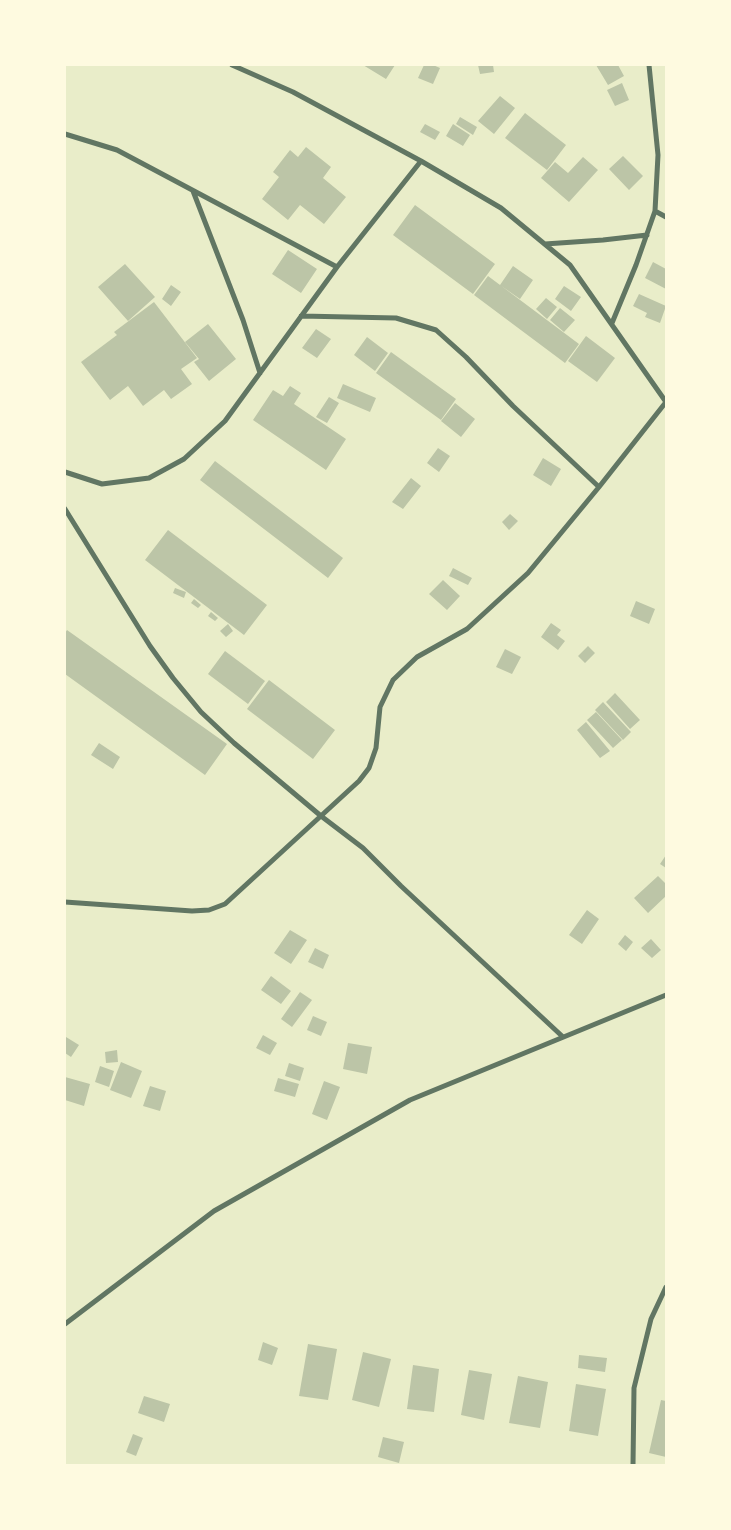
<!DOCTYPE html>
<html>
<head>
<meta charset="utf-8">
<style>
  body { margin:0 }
  #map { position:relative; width:731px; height:1530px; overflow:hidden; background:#e9edc9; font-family:"Space Grotesk",sans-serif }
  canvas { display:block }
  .frame { position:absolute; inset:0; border:66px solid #fefae0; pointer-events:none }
</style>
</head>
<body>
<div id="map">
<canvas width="731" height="1530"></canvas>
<div class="frame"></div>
</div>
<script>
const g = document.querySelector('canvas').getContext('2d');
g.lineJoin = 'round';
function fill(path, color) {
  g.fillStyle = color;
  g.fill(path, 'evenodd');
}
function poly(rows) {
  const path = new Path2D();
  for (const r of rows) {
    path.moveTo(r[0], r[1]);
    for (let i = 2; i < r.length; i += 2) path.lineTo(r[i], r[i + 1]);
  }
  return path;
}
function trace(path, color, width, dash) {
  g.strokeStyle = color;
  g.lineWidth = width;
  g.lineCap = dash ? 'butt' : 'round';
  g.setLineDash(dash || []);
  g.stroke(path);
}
const building = poly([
  [363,65,395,65,386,79],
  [424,65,433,65,440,68,433,84,418,78],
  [478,65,493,65,494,72,480,74],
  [596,65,618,65,624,76,608,85],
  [622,83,629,100,615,106,607,90],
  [500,96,515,108,494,134,478,121],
  [525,113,566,145,547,170,505,138],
  [460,117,477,127,473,135,456,124],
  [425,124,440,132,435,140,420,132],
  [453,124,470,135,463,146,446,136],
  [306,147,331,167,323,178,346,197,324,224,300,205,288,220,262,199,279,177,273,172,290,150,298,157],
  [623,156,643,176,629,190,609,169],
  [583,157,598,170,569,202,541,178,555,162,568,173],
  [415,205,495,264,473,294,393,235],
  [288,250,317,269,301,293,272,274],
  [653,262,666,269,666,289,645,278],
  [125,264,155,297,128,321,98,287],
  [513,266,533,280,520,299,500,285],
  [488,276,579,344,565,363,474,295],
  [171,285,181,292,171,306,162,299],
  [564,286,581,297,571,311,555,299],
  [639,294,666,306,660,323,645,317,647,313,633,306],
  [546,298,557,307,547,319,536,309],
  [154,302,197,358,181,369,192,384,171,399,164,390,143,406,128,386,110,400,81,362,117,335,114,332],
  [560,308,575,320,564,332,550,320],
  [208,324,236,359,209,381,194,362,199,359,185,342],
  [316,329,331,339,317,358,302,348],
  [586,336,615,358,597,382,568,361],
  [367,337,388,353,375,371,354,355],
  [391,352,456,399,441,420,376,373],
  [343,384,376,398,370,412,337,398],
  [290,386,301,393,294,404,346,439,326,470,253,420,273,390,283,396],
  [329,397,339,403,327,423,316,417],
  [455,403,475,419,461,437,441,421],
  [438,448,450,456,439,472,427,463],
  [543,458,561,469,551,486,533,475],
  [215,461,343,558,328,578,200,480],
  [411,478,421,486,403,509,392,502],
  [510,514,518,521,509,530,502,522],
  [168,530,267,605,244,635,145,560],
  [453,568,472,578,468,585,449,576],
  [443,580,460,596,447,610,429,594],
  [175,588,186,592,184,598,173,593],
  [194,599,201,605,198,608,191,603],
  [636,601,655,609,649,624,630,616],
  [211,612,218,618,215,621,208,616],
  [551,623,561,630,557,635,565,641,558,650,541,637],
  [228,624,233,631,226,637,220,631],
  [67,630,227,744,205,775,65,674,65,633],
  [588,646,595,653,585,663,578,656],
  [505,649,521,657,512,674,496,667],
  [225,651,265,681,248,704,208,674],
  [269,680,335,730,313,759,247,709],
  [615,693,640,720,630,729,606,702],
  [603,702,631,732,623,740,595,710],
  [596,712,622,740,613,748,587,720],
  [586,722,610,751,600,758,577,730],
  [99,743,120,757,113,769,91,755],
  [666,855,666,868,660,864],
  [658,876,666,884,666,896,648,913,634,898],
  [587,910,599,919,582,944,569,935],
  [290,930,307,940,291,964,274,953],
  [625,935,633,942,626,951,618,944],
  [651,939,661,950,652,958,641,948],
  [315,948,329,955,323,969,308,962],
  [271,976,291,991,281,1004,261,990],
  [300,992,312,1000,292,1027,281,1019],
  [313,1016,327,1022,321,1036,307,1030],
  [263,1035,277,1043,270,1055,256,1048],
  [66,1037,79,1045,71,1057,65,1053],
  [348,1043,372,1047,367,1074,343,1069],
  [117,1050,118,1062,106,1063,105,1052],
  [121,1062,142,1071,131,1098,110,1090],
  [289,1063,304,1068,300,1081,285,1076],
  [100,1066,114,1071,109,1087,95,1082],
  [65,1077,90,1084,84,1106,65,1100],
  [278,1078,299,1084,295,1097,274,1091],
  [324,1081,340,1087,327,1120,312,1114],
  [150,1086,166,1091,160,1111,143,1106],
  [263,1342,278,1348,272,1365,258,1360],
  [308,1344,337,1349,328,1400,299,1396],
  [363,1352,391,1359,379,1407,352,1400],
  [579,1355,607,1358,605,1372,578,1368],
  [413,1365,439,1369,434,1412,407,1409],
  [469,1370,492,1374,484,1420,461,1415],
  [518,1376,548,1382,540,1428,509,1423],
  [576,1384,606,1389,598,1436,569,1431],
  [144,1396,170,1404,164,1422,138,1413],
  [661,1400,666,1401,666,1457,649,1453],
  [133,1434,143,1438,136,1456,126,1452],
  [383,1437,404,1442,399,1463,378,1457]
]);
const minor = poly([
  [232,65,293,92,421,161,501,208,570,265,666,402],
  [65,134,117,150,337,267],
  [193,191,243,320,260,373],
  [655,211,666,217],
  [545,244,603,240,647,235],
  [301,316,396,318,436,330,466,357,513,406,599,487],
  [612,323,636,265,655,211,658,155,649,65],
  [65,472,102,484,149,478,184,459,225,421,337,267,421,161],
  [65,509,150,646,173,678,201,712,234,743,321,816,363,848,401,886,563,1037],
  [65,902,192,911,209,910,225,904,359,781,369,768,376,748,380,707,393,680,417,657,467,629,528,573,599,487,666,402],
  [65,1324,214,1211,410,1100,666,995],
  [633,1465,634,1388,651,1319,666,1287]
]);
fill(building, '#bcc5a7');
trace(minor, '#617663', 5);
</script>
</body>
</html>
